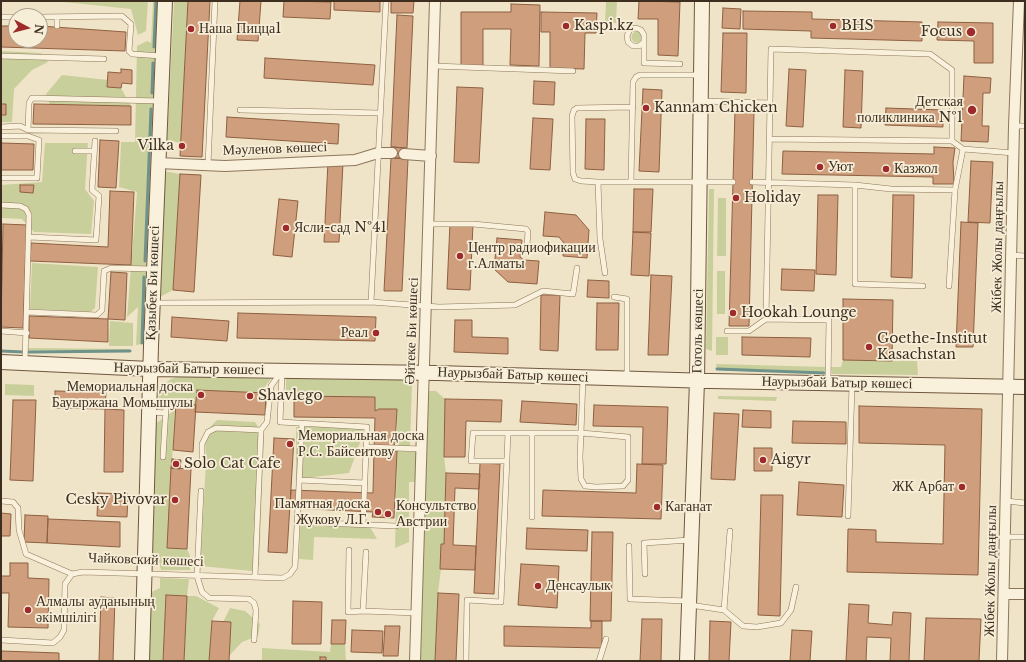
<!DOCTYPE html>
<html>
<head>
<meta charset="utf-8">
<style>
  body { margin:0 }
  #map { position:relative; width:1026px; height:662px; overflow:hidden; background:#f0e4c8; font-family:"Libre Baskerville",serif }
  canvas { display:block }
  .frame { position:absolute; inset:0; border:2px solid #3d2e20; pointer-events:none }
  .north { position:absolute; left:8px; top:8px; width:40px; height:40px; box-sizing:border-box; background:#f7eed8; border:1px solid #ada18e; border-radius:50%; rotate:97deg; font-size:11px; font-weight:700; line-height:16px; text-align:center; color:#3d2e20 }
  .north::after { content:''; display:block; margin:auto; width:14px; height:18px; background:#9e2a2b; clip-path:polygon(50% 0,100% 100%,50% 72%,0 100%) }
</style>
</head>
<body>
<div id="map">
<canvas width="1026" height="662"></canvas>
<div class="frame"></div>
<div class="north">N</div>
</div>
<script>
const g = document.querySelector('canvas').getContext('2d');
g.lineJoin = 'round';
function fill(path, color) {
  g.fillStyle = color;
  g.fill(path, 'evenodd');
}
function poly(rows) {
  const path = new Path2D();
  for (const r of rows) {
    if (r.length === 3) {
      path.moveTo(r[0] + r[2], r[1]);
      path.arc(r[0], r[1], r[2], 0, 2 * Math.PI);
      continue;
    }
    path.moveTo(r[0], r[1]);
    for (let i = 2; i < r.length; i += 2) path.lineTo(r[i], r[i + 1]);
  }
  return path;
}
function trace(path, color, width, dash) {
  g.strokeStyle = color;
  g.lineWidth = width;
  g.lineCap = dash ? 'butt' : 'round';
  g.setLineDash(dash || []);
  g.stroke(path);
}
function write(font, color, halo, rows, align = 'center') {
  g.font = font + ' "Libre Baskerville",serif';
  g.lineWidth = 3.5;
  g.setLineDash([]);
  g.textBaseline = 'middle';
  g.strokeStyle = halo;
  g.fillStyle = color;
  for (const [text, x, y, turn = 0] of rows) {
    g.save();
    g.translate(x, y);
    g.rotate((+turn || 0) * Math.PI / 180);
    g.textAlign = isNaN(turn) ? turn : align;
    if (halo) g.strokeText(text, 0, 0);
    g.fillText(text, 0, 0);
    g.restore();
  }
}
const green = poly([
  [54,1,148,1,146,31,138,35,131,9],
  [153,1,157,1,156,53,151,53,151,57,156,58,146,266,140,266,140,271,147,272,143,344,136,345,138,307,127,317,137,192,119,187,121,142,135,142,137,46,147,41,151,43],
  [174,1,188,1,181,143,167,140],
  [606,2,617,2,616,23,605,22],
  [637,37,5.5],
  [1,51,41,53,48,62,32,70,14,89,12,122,1,122],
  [62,75,108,80,108,87,121,88,131,106,50,105,46,94],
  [45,143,88,143,85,189,94,201,91,234,34,232,22,219,1,218,1,185,42,182],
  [163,171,180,174,173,290,158,298],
  [709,189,714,189,712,351,706,349],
  [718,198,726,198,726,256,717,256],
  [32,263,98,267,95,308,90,312,30,309],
  [717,271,725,271,725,314,717,314],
  [110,321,133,323,133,346,109,346],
  [716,337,728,337,728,355,716,355],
  [27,348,129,349,130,351,27,350],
  [843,360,917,361,918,375,832,374,831,367,841,367],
  [716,364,826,367,824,373,717,369],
  [180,376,271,379,260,393,197,390,196,405,176,404,159,398,157,390,171,379],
  [286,376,403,379,412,385,410,446,397,446,397,410,379,409,375,411,375,397,294,396,286,392],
  [5,384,34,385,34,396,5,395],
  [424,391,436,391,445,399,444,456,446,473,444,544,438,593,435,661,415,661],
  [718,396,777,397,776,401,718,399],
  [175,410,167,548,187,549,190,556,190,570,161,570,157,557,149,551,155,424],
  [217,420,255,422,264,436,259,566,252,571,200,566,206,463,205,433],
  [296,427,360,427,364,432,349,473,296,479],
  [397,451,418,452,417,482,409,482,409,542,395,548],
  [300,526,370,527,377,539,314,537,313,560,299,559],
  [160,578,189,579,187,596,196,596,219,608,212,621,209,661,184,661,186,596,167,595,163,661,144,661,147,594,160,588],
  [230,608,245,611,260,624,258,636,242,642,229,656,231,623,223,622],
  [331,644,345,644,346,661,262,661,262,648,330,652]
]);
const stream = poly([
  [154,47,156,1],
  [152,93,153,63],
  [145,261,151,109],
  [142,343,144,277],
  [1,351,24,352],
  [28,352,130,351],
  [717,369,824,373]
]);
const building = poly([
  [188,1,210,1,202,157,180,156,188,1],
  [240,1,261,1,258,41,237,40,240,1],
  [284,1,331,2,330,19,283,17,284,1],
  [334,1,380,1,380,12,334,10,334,1],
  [391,1,414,1,413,13,391,13,391,1],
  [639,1,680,2,678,56,658,55,658,19,638,19,639,1],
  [511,4,540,5,539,66,510,65,511,29,483,29,483,67,461,67,461,12,511,12,511,4],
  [723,8,741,9,740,29,722,28,723,8],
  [743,11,812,12,812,19,922,22,922,41,811,38,811,31,743,29,743,11],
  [541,12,597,13,596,33,585,33,584,69,550,68,550,32,541,32,541,12],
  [397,15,413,16,407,148,391,147,397,15],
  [938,22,993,23,993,63,974,63,974,41,937,40,938,22],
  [1,26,16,26,16,40,40,40,40,26,126,32,125,51,1,47,1,26],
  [723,33,747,33,746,93,721,92,723,33],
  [265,58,375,65,373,85,264,78,265,58],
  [121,69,132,70,132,84,122,83,121,88,107,87,108,72,121,73,121,69],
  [789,69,806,70,803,127,786,126,789,69],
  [845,70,863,71,861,128,843,127,845,70],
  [964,76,991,78,990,93,983,93,982,126,989,126,988,142,961,141,964,76],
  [534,81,555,82,554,105,533,104,534,81],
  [457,87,483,88,479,163,454,162,457,87],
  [643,89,662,90,659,172,639,171,643,89],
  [1,104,6,104,6,115,1,115,1,104],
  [34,104,131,106,131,125,33,124,34,104],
  [886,108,943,110,943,127,885,125,886,108],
  [735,110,754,111,749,326,729,326,735,110],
  [227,117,339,124,338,144,226,137,227,117],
  [533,118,553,119,550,170,530,169,533,118],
  [586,119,605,119,604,170,585,169,586,119],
  [100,140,119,141,116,188,98,187,100,140],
  [1,143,34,144,33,170,1,170,1,143],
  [393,147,405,148,404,158,392,158,393,147],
  [934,147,955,148,953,162,954,184,933,184,933,177,782,174,783,151,934,154,934,147],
  [391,158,408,159,402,291,384,291,391,158],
  [971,161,993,162,990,223,968,222,971,161],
  [328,162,343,163,339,242,324,242,328,162],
  [180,174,201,175,194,292,173,290,180,174],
  [20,185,34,185,33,193,20,192,20,185],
  [634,189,653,189,651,232,633,232,634,189],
  [110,191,134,192,131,265,30,261,31,243,108,247,110,191],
  [818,195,838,195,836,275,816,274,818,195],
  [893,195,914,195,912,278,891,277,893,195],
  [279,199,298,201,292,257,273,255,279,199],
  [545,212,576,215,589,230,587,258,563,256,564,243,559,237,543,236,545,212],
  [961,222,978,223,973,347,956,347,961,222],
  [450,223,473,224,470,290,447,289,450,223],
  [3,224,27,225,23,328,1,327,3,224],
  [633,232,651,233,649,276,631,275,633,232],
  [497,238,522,240,520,257,524,260,539,261,537,284,508,282,494,269,497,238],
  [782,269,815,270,814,291,781,290,782,269],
  [111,272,127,273,125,320,108,319,111,272],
  [651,275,672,276,668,355,648,355,651,275],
  [588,280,609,281,609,298,587,297,588,280],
  [541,295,560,295,558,351,540,350,541,295],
  [843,299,893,300,892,361,843,360,843,299],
  [597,303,619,303,618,350,596,350,597,303],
  [238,313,376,317,375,341,237,338,238,313],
  [29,316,108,319,108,342,29,338,29,316],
  [172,317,229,321,227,341,171,337,172,317],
  [455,320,472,320,472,337,508,338,508,354,454,352,455,320],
  [742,337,811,338,810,357,742,355,742,337],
  [197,390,266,393,265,415,195,412,197,390],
  [55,391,106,392,105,409,55,408,55,391],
  [294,396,375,397,375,411,379,409,397,409,395,444,387,451,374,450,375,418,294,417,294,396],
  [445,399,502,400,501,422,466,421,465,457,444,457,445,399],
  [13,400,36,400,33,481,10,480,13,400],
  [522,401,577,404,576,425,520,422,522,401],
  [176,404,196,405,193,452,173,450,176,404],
  [594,405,668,407,666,464,642,464,643,427,593,426,594,405],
  [859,406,982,409,978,575,847,572,848,529,876,530,876,542,943,544,945,445,859,443,859,406],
  [105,409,124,410,123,472,104,472,105,409],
  [743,410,771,411,771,428,742,427,743,410],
  [714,413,739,414,735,480,711,479,714,413],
  [793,421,846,422,846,444,792,443,793,421],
  [274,438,294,439,287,553,268,552,274,438],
  [754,448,772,448,772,471,754,471,754,448],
  [374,450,397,451,394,518,372,517,373,512,290,508,291,490,373,493,374,450],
  [172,459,181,460,180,469,171,468,172,459],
  [480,463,500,464,494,594,474,593,480,463],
  [637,464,663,465,661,519,542,516,543,490,636,493,637,464],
  [171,468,191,469,187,549,167,548,171,468],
  [446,473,480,474,479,489,455,488,453,545,476,546,475,570,440,569,441,544,444,544,446,473],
  [799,482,844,485,842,517,797,515,799,482],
  [98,493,128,494,127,517,97,516,98,493],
  [761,495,783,495,780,616,758,615,761,495],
  [1,513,11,514,10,536,1,536,1,513],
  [25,515,48,516,47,543,24,542,25,515],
  [48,519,120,522,120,547,47,543,48,519],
  [527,528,588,530,587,551,526,549,527,528],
  [592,532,613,532,611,621,590,621,592,532],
  [10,563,28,563,28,578,49,579,48,628,8,627,9,593,1,593,1,576,10,576,10,563],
  [521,564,559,566,557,608,518,605,521,564],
  [438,593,459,594,456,661,435,661,438,593],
  [166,595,187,596,184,661,163,661,166,595],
  [101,597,115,598,113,661,99,661,101,597],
  [293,601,322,602,321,644,292,644,293,601],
  [849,604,869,605,868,623,892,625,893,612,911,613,909,661,890,661,891,638,867,637,866,661,846,661,849,604],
  [926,618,981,619,979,661,924,661,926,618],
  [642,619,662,619,661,661,640,661,642,619],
  [332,620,346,620,345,644,331,644,332,620],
  [212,621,231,622,229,661,209,661,212,621],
  [591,621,602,621,602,648,504,646,504,626,591,628,591,621],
  [710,621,731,622,729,661,709,661,710,621],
  [385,626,400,626,398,656,383,656,385,626],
  [352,630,383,631,382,653,351,652,352,630],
  [792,630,812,631,810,661,790,661,792,630],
  [1,651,59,653,59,661,1,661,1,651],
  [320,657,326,657,326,661,320,661,320,657]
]);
const lane = poly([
  [1,17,16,17],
  [40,17,122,16,131,24,129,51,132,54,162,56],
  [57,17,57,26],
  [644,42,639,46,633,46,628,42,627,36,630,29,636,28,641,30,644,35,644,63,680,64],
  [1,56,104,59],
  [433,66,573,71],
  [701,101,770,103],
  [240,110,380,113],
  [1014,126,1025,126],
  [1,127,20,126,28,130,116,131],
  [28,130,29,103,32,98,160,101],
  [1,136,28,136,39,140,37,178,1,178],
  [769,139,952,141],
  [75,151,94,151],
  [208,165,215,1],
  [598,182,581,181,575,179,573,173,572,116,574,110,577,108,633,107],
  [631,182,633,82,636,77,640,75,700,75],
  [752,182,855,185,891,189,955,190,963,149,1014,153],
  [855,185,855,284,923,286],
  [1,205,20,206,26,209,29,215,25,361],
  [429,224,473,224,526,229,528,232,527,245],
  [29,237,96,240,99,196,92,190,95,141],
  [1011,255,1025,256],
  [605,273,600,239,598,182,733,182],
  [949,286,955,190],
  [614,297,627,299,627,378],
  [371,302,386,1],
  [153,303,371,302,439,307,515,305,543,291,573,294,577,268],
  [27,312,97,315,102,310,104,271,111,268,152,269],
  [1,331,27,333],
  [727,331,749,331,766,319],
  [282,373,280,422,367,427,363,525],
  [828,381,829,320,766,319,771,49,930,54,952,70,952,141,963,149],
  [151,412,166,413],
  [366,447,422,449],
  [163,457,166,407],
  [202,458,202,444,208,432,216,428,261,430],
  [507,461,471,461,473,433,508,433],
  [299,480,365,483],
  [201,491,197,576,202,592,209,598,249,599,254,603,256,610,254,640],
  [1,501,13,502,18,508,19,530,26,554,72,574],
  [1006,501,1025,503],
  [848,516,852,385],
  [532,517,532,434],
  [297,522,396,526],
  [1005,537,1025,537],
  [629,546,630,599,688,601],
  [349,550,348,612,363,611],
  [366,552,363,611,417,613],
  [645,574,644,543,690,540],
  [255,577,261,430,267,422,271,386,281,372],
  [690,605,724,610,743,626,757,627,781,623,791,610,796,587],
  [724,610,730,531],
  [1,640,53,643,60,637,64,630,65,584,72,574,83,572,283,578,290,574,295,567,302,423],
  [466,661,467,600,501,602,508,433,581,433,628,437,628,480,623,486,596,487,585,486,581,479,580,457,581,433,583,378],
  [599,661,606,639]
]);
const street = poly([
  [404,154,431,156],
  [158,163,225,166,355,160,378,153,392,153],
  [1004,594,1025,594],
  [415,661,435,1],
  [1002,661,1014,126,1019,1]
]);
const secondary = poly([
  [1,362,150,369,437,373,711,381,1025,387],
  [142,661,151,346,165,1],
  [687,661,697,381,702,1]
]);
const markers = [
  [566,26,4,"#9e2a2b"],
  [833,26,4,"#9e2a2b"],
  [191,29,4,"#9e2a2b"],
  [971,32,5,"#9e2a2b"],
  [646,108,4,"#9e2a2b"],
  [972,110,5,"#9e2a2b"],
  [182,146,4,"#9e2a2b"],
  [820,167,4,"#9e2a2b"],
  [886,169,4,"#9e2a2b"],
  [736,198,4,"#9e2a2b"],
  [286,228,4,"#9e2a2b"],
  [460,256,4,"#9e2a2b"],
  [733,313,4,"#9e2a2b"],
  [376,333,4,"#9e2a2b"],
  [869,347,4,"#9e2a2b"],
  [201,395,4,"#9e2a2b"],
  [250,396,4,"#9e2a2b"],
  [290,444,4,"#9e2a2b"],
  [763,460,4,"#9e2a2b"],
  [176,464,4,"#9e2a2b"],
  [962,487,4,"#9e2a2b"],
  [175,500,4,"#9e2a2b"],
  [657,507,4,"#9e2a2b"],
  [378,512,4,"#9e2a2b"],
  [388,514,4,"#9e2a2b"],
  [538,586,4,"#9e2a2b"],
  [28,610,4,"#9e2a2b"]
];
const poiNames = [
  ["Kaspi.kz",574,26],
  ["BHS",841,26],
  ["Наша Пицца1",199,29],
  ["Focus",962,32,"right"],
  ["Детская",963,102,"right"],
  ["поликлиника №1",963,118,"right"],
  ["Kannam Chicken",654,108],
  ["Vilka",174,146,"right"],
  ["Уют",828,167],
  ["Казжол",894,169],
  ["Holiday",744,198],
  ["Ясли-сад №41",294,228],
  ["Центр радиофикации",468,248],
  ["г.Алматы",468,264],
  ["Hookah Lounge",741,313],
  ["Реал",368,333,"right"],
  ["Goethe-Institut",877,339],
  ["Kasachstan",877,355],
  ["Мемориальная доска",193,387,"right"],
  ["Бауыржана Момышулы",193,403,"right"],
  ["Shavlego",258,396],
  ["Мемориальная доска",298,436],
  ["Р.С. Байсеитову",298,452],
  ["Aigyr",771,460],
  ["Solo Cat Cafe",184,464],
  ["ЖК Арбат",954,487,"right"],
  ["Cesky Pivovar",167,500,"right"],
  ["Памятная доска",370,504,"right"],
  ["Жукову Л.Г.",370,520,"right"],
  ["Консультство",396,506],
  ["Австрии",396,522],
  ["Каганат",665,507],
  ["Денсаулык",546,586],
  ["Алмалы ауданының",36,602],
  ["әкімшілігі",36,618]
];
const streetNames = [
  ["Мәуленов көшесі",275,149,-2],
  ["Жібек Жолы даңғылы",998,247,-89],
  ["Қазыбек Би көшесі",153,283,-88],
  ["Әйтеке Би көшесі",412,331,-88],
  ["Гоголь көшесі",698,331,-89],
  ["Наурызбай Батыр көшесі",189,369,1],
  ["Наурызбай Батыр көшесі",513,375,2],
  ["Наурызбай Батыр көшесі",837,383,1],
  ["Чайковский көшесі",146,560,2],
  ["Жібек Жолы даңғылы",991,571,-89]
];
fill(green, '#c9cf9b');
trace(stream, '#6f938a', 3);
fill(building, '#cf9f7d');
trace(building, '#8d5f41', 1);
trace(lane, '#8d765c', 6);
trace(street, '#8d765c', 12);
trace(secondary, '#6f573f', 16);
trace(lane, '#faf1dc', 5);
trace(street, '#faf1dc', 10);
trace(secondary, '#faf1dc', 14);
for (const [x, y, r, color] of markers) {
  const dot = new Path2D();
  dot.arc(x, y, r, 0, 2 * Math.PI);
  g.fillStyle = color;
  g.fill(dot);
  trace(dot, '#f7eed8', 1.5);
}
write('14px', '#3d2e20', '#f7eed8', poiNames, 'left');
write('14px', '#3d2e20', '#f7eed8', streetNames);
</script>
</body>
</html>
